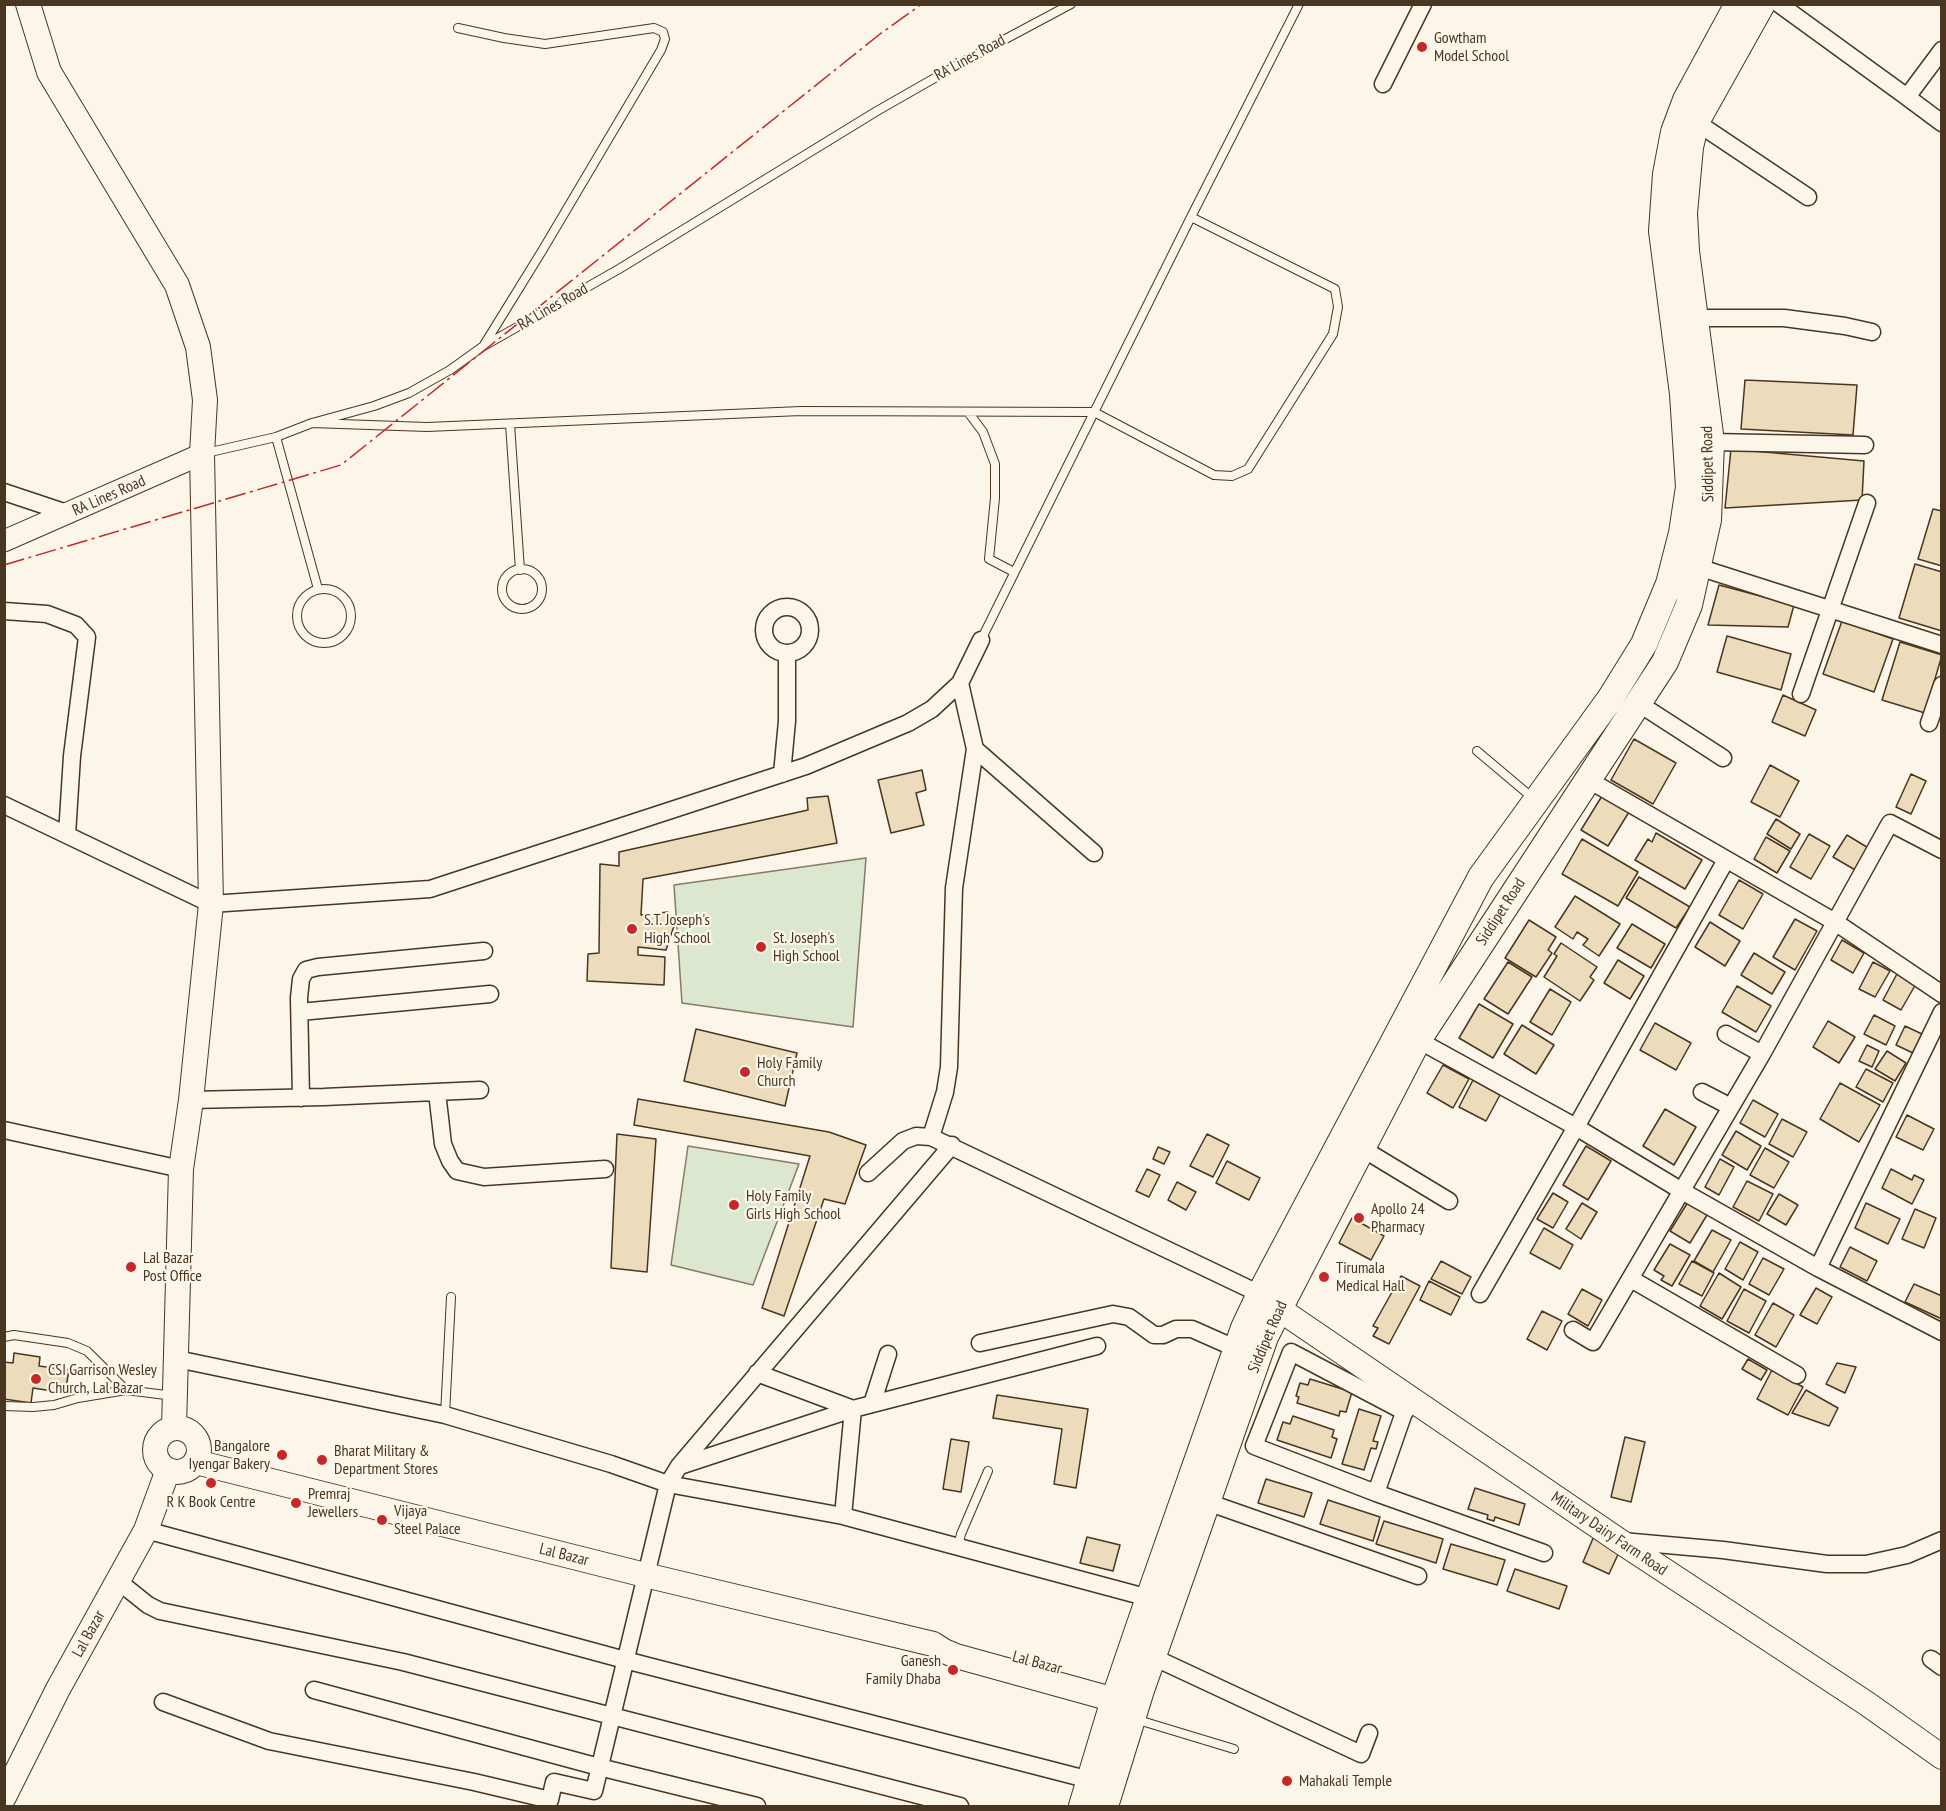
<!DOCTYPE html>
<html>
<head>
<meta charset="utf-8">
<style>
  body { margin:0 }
  #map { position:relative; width:1946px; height:1811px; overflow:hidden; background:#fbf6e9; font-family:"PT Sans Narrow",sans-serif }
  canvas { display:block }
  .frame { position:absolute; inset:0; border:6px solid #4a3520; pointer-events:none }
</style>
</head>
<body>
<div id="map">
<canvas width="1946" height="1811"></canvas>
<div class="frame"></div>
</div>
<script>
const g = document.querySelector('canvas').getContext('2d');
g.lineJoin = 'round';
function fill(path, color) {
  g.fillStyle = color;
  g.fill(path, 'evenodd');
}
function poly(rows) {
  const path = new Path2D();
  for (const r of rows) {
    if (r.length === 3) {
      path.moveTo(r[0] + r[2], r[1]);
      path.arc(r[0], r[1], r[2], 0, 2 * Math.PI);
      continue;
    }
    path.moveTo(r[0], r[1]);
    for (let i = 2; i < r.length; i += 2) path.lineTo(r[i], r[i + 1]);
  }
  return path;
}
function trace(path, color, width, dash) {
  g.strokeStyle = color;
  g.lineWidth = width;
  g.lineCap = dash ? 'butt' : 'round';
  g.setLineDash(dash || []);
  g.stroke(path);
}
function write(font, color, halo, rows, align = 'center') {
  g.font = font + ' "PT Sans Narrow",sans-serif';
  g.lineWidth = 4.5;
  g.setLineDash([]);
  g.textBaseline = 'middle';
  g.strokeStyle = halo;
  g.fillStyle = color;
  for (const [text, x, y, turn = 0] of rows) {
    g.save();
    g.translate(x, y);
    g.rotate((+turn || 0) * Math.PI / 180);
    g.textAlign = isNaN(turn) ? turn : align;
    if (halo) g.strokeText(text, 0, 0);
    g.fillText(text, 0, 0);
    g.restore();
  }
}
const green = poly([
  [866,858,853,1027,682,1003,674,885,866,858],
  [688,1146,799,1164,753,1285,671,1265,688,1146]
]);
const building = poly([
  [1745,380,1857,385,1853,435,1741,429,1745,380],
  [1731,449,1864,461,1862,500,1725,508,1731,449],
  [1933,509,1942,511,1942,566,1918,559,1933,509],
  [1915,564,1942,572,1942,631,1899,618,1915,564],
  [1719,585,1794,605,1788,627,1708,625,1719,585],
  [1842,621,1893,639,1874,692,1823,674,1842,621],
  [1727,636,1791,654,1781,690,1717,672,1727,636],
  [1900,642,1942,655,1925,713,1882,700,1900,642],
  [1783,695,1816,710,1805,736,1772,722,1783,695],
  [1634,739,1676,763,1653,804,1611,780,1634,739],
  [1770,765,1799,781,1780,817,1751,802,1770,765],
  [922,770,926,790,916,793,924,825,891,833,878,780,922,770],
  [1911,774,1926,781,1911,814,1896,807,1911,774],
  [828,796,837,843,643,879,641,915,668,912,674,926,666,950,638,947,638,955,665,957,664,985,587,981,588,954,599,953,600,864,619,866,619,852,808,810,807,798,828,796],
  [1602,796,1629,812,1608,846,1581,830,1602,796],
  [1776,819,1800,834,1791,849,1767,834,1776,819],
  [1656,833,1702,860,1685,889,1635,860,1648,839,1652,842,1656,833],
  [1809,834,1830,846,1811,879,1790,867,1809,834],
  [1847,835,1870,849,1857,871,1833,857,1847,835],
  [1766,837,1790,851,1777,873,1754,859,1766,837],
  [1582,839,1638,872,1618,906,1562,874,1582,839],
  [1639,877,1690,907,1676,928,1626,898,1639,877],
  [1739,880,1763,894,1743,929,1719,915,1739,880],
  [1575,896,1620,924,1599,956,1583,945,1588,939,1577,932,1573,939,1555,927,1575,896],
  [1795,919,1817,931,1795,970,1773,957,1795,919],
  [1529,920,1556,937,1548,950,1552,953,1536,977,1505,958,1529,920],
  [1710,922,1740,941,1725,966,1695,947,1710,922],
  [1632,924,1665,944,1651,968,1617,948,1632,924],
  [1842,940,1864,953,1853,973,1831,960,1842,940],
  [1561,943,1597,967,1590,977,1594,980,1580,1001,1544,977,1557,956,1554,954,1561,943],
  [1754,953,1785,972,1772,994,1741,975,1754,953],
  [1618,960,1644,976,1630,999,1604,983,1618,960],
  [1508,962,1532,977,1508,1014,1484,999,1508,962],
  [1873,962,1890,971,1875,997,1859,989,1873,962],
  [1898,972,1917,982,1901,1010,1883,1000,1898,972],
  [1737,986,1771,1006,1756,1032,1722,1012,1737,986],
  [1550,989,1571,1002,1552,1035,1530,1022,1550,989],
  [1479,1004,1513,1024,1493,1058,1459,1038,1479,1004],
  [1874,1015,1895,1026,1886,1045,1864,1034,1874,1015],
  [1828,1021,1855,1037,1839,1063,1813,1047,1828,1021],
  [1655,1023,1691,1043,1676,1070,1640,1050,1655,1023],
  [1522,1025,1554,1045,1536,1074,1504,1054,1522,1025],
  [1905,1026,1922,1034,1913,1053,1896,1045,1905,1026],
  [696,1029,797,1053,785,1106,684,1081,696,1029],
  [1867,1045,1879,1051,1872,1067,1859,1061,1867,1045],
  [1887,1051,1906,1063,1895,1081,1875,1069,1887,1051],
  [1443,1065,1469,1079,1453,1108,1427,1093,1443,1065],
  [1866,1069,1893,1083,1883,1102,1856,1087,1866,1069],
  [1473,1080,1500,1095,1486,1121,1459,1107,1473,1080],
  [1840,1083,1880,1105,1859,1142,1820,1119,1840,1083],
  [638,1099,829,1132,866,1145,845,1204,824,1199,784,1316,762,1308,810,1156,634,1125,638,1099],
  [1753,1100,1778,1114,1765,1137,1740,1123,1753,1100],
  [1665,1109,1696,1127,1674,1165,1643,1146,1665,1109],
  [1907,1115,1934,1129,1923,1150,1896,1137,1907,1115],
  [1782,1119,1807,1132,1793,1157,1769,1144,1782,1119],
  [1736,1131,1761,1146,1747,1170,1722,1155,1736,1131],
  [617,1134,656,1139,647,1272,611,1268,617,1134],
  [1207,1134,1229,1145,1213,1177,1190,1166,1207,1134],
  [1586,1146,1611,1161,1588,1200,1563,1185,1586,1146],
  [1158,1147,1170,1152,1164,1164,1153,1159,1158,1147],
  [1765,1148,1789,1162,1774,1188,1750,1175,1765,1148],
  [1720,1159,1734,1167,1719,1195,1705,1187,1720,1159],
  [1227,1161,1260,1178,1249,1200,1216,1183,1227,1161],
  [1147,1169,1160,1175,1149,1197,1136,1191,1147,1169],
  [1891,1169,1912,1180,1914,1175,1924,1180,1912,1204,1882,1188,1891,1169],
  [1747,1181,1773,1194,1759,1221,1733,1207,1747,1181],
  [1177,1182,1196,1192,1186,1210,1168,1200,1177,1182],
  [1553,1193,1568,1202,1553,1228,1537,1219,1553,1193],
  [1779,1194,1798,1205,1786,1225,1767,1214,1779,1194],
  [1688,1202,1707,1215,1690,1243,1670,1231,1688,1202],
  [1582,1203,1597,1212,1581,1239,1566,1229,1582,1203],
  [1866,1203,1900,1219,1888,1244,1855,1228,1866,1203],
  [1915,1209,1936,1218,1924,1248,1902,1239,1915,1209],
  [1352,1218,1384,1236,1371,1260,1339,1243,1352,1218],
  [1544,1228,1573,1245,1560,1269,1530,1253,1544,1228],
  [1712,1230,1731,1240,1713,1272,1694,1261,1712,1230],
  [1740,1242,1758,1252,1743,1280,1725,1269,1740,1242],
  [1670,1244,1690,1255,1672,1286,1661,1280,1664,1276,1654,1270,1670,1244],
  [1850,1247,1877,1261,1867,1281,1840,1267,1850,1247],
  [1763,1258,1784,1269,1769,1295,1749,1284,1763,1258],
  [1441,1261,1471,1277,1462,1294,1431,1279,1441,1261],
  [1692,1261,1714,1273,1702,1296,1679,1284,1692,1261],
  [1719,1273,1741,1287,1722,1319,1700,1306,1719,1273],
  [1401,1276,1420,1286,1389,1344,1373,1336,1378,1328,1373,1326,1401,1276],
  [1429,1281,1460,1297,1451,1315,1420,1300,1429,1281],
  [1914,1284,1942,1296,1942,1319,1905,1302,1914,1284],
  [1816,1288,1832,1297,1817,1324,1800,1315,1816,1288],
  [1582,1289,1602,1300,1588,1326,1568,1314,1582,1289],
  [1744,1289,1766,1301,1749,1333,1727,1321,1744,1289],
  [1773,1303,1794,1315,1776,1347,1755,1335,1773,1303],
  [1542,1311,1562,1321,1547,1350,1527,1339,1542,1311],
  [14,1353,40,1357,39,1366,69,1370,65,1393,33,1388,31,1403,4,1399,4,1362,13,1363,14,1353],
  [1748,1359,1767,1370,1761,1380,1742,1369,1748,1359],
  [1837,1363,1856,1367,1845,1393,1826,1384,1837,1363],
  [1772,1370,1803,1387,1788,1415,1757,1399,1772,1370],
  [1310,1379,1352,1392,1346,1412,1340,1411,1339,1416,1297,1403,1299,1397,1296,1396,1300,1383,1308,1385,1310,1379],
  [1806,1390,1838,1408,1829,1426,1792,1413,1806,1390],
  [997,1395,1088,1409,1076,1488,1054,1484,1062,1429,993,1418,997,1395],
  [1359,1409,1381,1416,1373,1441,1378,1442,1376,1449,1371,1448,1364,1470,1342,1464,1359,1409],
  [1293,1416,1334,1430,1332,1437,1337,1439,1331,1458,1277,1440,1283,1422,1290,1424,1293,1416],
  [1625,1437,1645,1442,1631,1502,1611,1497,1625,1437],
  [951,1439,969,1442,961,1492,943,1489,951,1439],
  [1266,1479,1312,1493,1304,1517,1258,1503,1266,1479],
  [1475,1488,1525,1504,1519,1525,1495,1517,1494,1521,1487,1519,1488,1515,1468,1509,1475,1488],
  [1328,1500,1380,1517,1373,1541,1320,1524,1328,1500],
  [1384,1521,1443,1539,1436,1563,1376,1544,1384,1521],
  [1594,1536,1621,1548,1609,1574,1583,1562,1594,1536],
  [1087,1537,1120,1545,1113,1571,1080,1563,1087,1537],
  [1451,1544,1505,1560,1497,1585,1443,1569,1451,1544],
  [1515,1569,1567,1586,1559,1609,1507,1591,1515,1569]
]);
const service = poly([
  [458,28,504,38,545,44,654,28,663,32,665,39,661,50,542,251,484,345],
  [968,412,983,432,995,464,995,498,989,559,1014,572],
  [312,423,427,427,801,411,1094,412,1214,475,1232,476,1248,469,1333,334,1338,307,1335,289,1191,217],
  [510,424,520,570],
  [276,437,318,589],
  [206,453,276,437,312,423,374,406,409,393,450,370,482,347,619,269,877,111,968,59,1071,4],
  [522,589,20],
  [324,616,27],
  [981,640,1191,217,1299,4],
  [1477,751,1534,799],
  [4,1337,14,1335,68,1343,87,1351,126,1390,174,1396],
  [4,1406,33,1407,54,1405,78,1398,126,1390],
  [445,1415,451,1297],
  [958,1547,961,1534,988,1471],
  [1135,1719,1234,1749]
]);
const minor = poly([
  [1779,4,1907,97,1942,50],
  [1383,84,1423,4],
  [1907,97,1942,123],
  [1696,122,1808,197],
  [1694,318,1784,318,1845,326,1872,332],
  [1711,442,1865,445],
  [4,492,70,514],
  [1698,567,1942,645],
  [787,630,23],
  [4,611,47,614,76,625,87,637,72,756,67,835],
  [960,683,975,749,1094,853],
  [1801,694,1867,503],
  [1638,703,1723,758],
  [1929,723,1942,685],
  [782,774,787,721,787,653],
  [1587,779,1835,922,1942,994],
  [4,805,211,904,430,889,806,766,908,723,932,709,960,683,981,640],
  [300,1012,490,994],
  [1726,1034,1762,1054],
  [1418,1040,1576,1127,1682,1191,1818,1268,1942,1332],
  [437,1092,443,1144,450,1161,457,1171,484,1177,605,1169],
  [1702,1092,1731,1107],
  [301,1098,299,998,301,979,306,970,318,967,484,951],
  [191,1100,324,1097,480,1090],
  [4,1130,181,1169],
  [931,1137,945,1092,949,1067,954,888,975,749],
  [1363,1149,1449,1201],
  [868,1173,903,1141,916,1136,931,1137,1260,1294],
  [1818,1268,1942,1012],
  [1631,1279,1797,1375],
  [1480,1294,1576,1127,1726,860],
  [1573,1330,1593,1342,1762,1054,1890,823,1942,850],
  [980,1343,1113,1314,1129,1317,1154,1335,1163,1335,1176,1329,1192,1329,1237,1349],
  [177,1359,445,1415,611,1464,668,1484,843,1516,1149,1598],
  [757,1373,853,1409,1097,1346],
  [1408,1401,1376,1493,1544,1553],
  [872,1404,888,1354],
  [680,1466,853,1409,843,1516],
  [1376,1493,1254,1446,1291,1352,1405,1412],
  [1207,1502,1418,1576],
  [146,1530,625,1660,1090,1780],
  [1622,1541,1723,1550,1827,1564,1866,1564,1907,1555,1942,1540],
  [118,1581,148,1605,160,1611,403,1662,960,1806],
  [1153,1657,1361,1754,1369,1733],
  [1931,1659,1942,1667],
  [314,1690,599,1767,757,1806],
  [163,1702,269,1741,474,1782,550,1800,554,1782,594,1791,668,1484,679,1466,952,1145]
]);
const tertiary = poly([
  [4,541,202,454]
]);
const secondary = poly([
  [28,4,49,72,177,285,198,347,205,400,202,454,211,904,191,1100,181,1169,174,1428],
  [1279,1309,1618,1540,1866,1703,1942,1757],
  [177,1450,22],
  [196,1462,645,1575,933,1644,944,1651,956,1656,1133,1705],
  [4,1797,58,1689,146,1530,168,1470]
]);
const primary = poly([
  [1082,1806,1114,1700,1149,1598,1244,1328,1260,1294,1481,877,1610,699,1644,644,1669,584,1682,533,1689,487,1683,394,1662,231,1666,174,1674,132,1686,100,1738,4],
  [1105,1806,1141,1690,1265,1337,1279,1309,1418,1040,1665,662,1689,605,1708,520,1711,442,1686,251,1684,213,1690,147,1696,122,1762,4]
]);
const power = poly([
  [4,565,341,465,880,34,922,4]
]);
const markers = [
  [1422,47,6,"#c62828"],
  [632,929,6,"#c62828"],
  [761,947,6,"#c62828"],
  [745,1072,6,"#c62828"],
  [734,1205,6,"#c62828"],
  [1359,1218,6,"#c62828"],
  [131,1267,6,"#c62828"],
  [1324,1277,6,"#c62828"],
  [36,1379,6,"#c62828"],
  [282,1455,6,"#c62828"],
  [322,1460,6,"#c62828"],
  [211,1483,6,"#c62828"],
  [296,1503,6,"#c62828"],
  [382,1520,6,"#c62828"],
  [953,1670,6,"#c62828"],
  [1287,1781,6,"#c62828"]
];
const poiNames = [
  ["Gowtham",1434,38],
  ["Model School",1434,56],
  ["S.T. Joseph's",644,920],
  ["High School",644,938],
  ["St. Joseph's",773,938],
  ["High School",773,956],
  ["Holy Family",757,1063],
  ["Church",757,1081],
  ["Holy Family",746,1196],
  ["Girls High School",746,1214],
  ["Apollo 24",1371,1209],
  ["Pharmacy",1371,1227],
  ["Lal Bazar",143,1258],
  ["Post Office",143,1276],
  ["Tirumala",1336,1268],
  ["Medical Hall",1336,1286],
  ["CSI Garrison Wesley",48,1370],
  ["Church, Lal Bazar",48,1388],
  ["Bangalore",270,1446,"right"],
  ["Iyengar Bakery",270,1464,"right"],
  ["Bharat Military &",334,1451],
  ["Department Stores",334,1469],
  ["Premraj",308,1494],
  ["Jewellers",308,1512],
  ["R K Book Centre",211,1502,"center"],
  ["Vijaya",394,1511],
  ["Steel Palace",394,1529],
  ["Ganesh",941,1661,"right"],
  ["Family Dhaba",941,1679,"right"],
  ["Mahakali Temple",1299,1781]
];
const streetNames = [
  ["RA Lines Road",970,58,-29],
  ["RA Lines Road",553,307,-30],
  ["Siddipet Road",1708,464,-91],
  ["RA Lines Road",109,496,-24],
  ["Siddipet Road",1501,912,-57],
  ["Siddipet Road",1268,1337,-67],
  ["Military Dairy Farm Road",1609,1534,34],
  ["Lal Bazar",564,1555,14],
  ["Lal Bazar",89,1634,-61],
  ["Lal Bazar",1037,1663,15]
];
fill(green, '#dce7d0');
trace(green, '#887966', 1.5);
fill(building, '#ecdcbc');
trace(building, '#4a3520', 1.5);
trace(service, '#4a3520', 10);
trace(minor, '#4a3520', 19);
trace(tertiary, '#4a3520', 23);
trace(secondary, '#4a3520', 26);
trace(primary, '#4a3520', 28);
trace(service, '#fbf6e9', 8);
trace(minor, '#fbf6e9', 16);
trace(tertiary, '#fbf6e9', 21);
trace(secondary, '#fbf6e9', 24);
trace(primary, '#fbf6e9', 26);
trace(power, '#c62828', 1.5, [21, 4.5, 3, 4.5]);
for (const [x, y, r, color] of markers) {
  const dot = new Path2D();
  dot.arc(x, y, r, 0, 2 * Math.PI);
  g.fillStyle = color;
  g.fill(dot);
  trace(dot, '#fbf6e9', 2);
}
write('16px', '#4a3520', '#fbf6e9', poiNames, 'left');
write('16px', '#4a3520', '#fbf6e9', streetNames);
</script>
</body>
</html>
